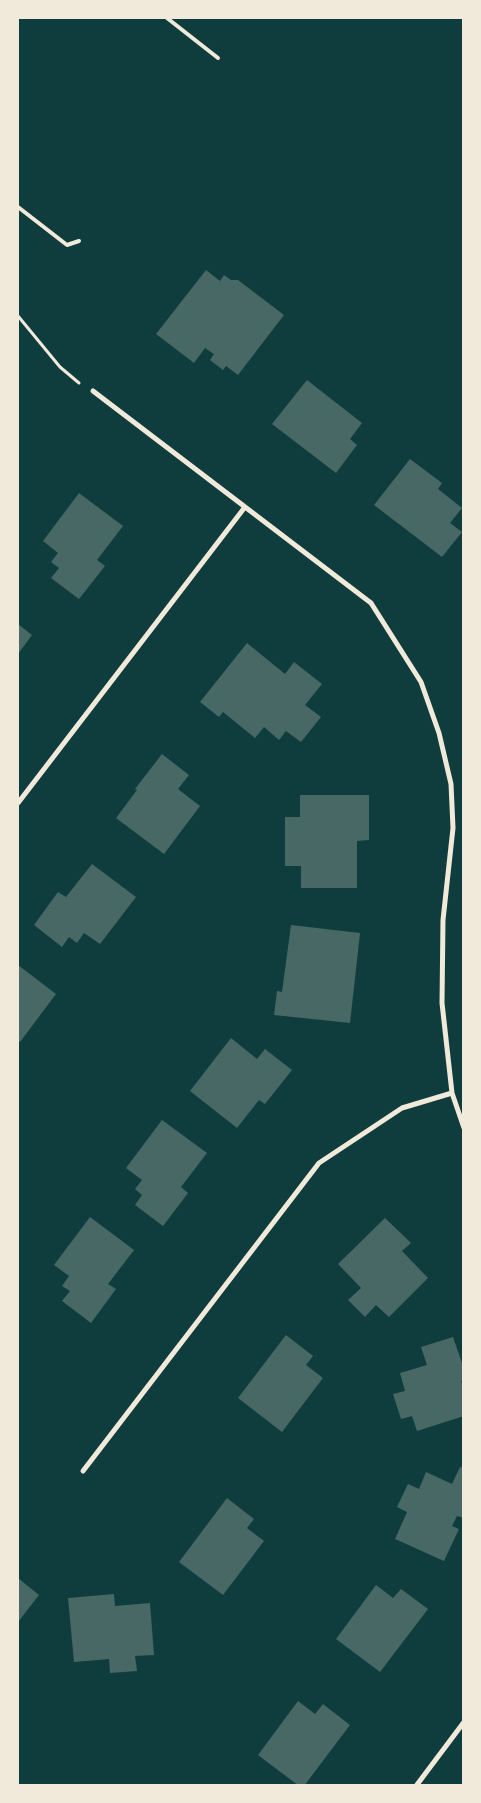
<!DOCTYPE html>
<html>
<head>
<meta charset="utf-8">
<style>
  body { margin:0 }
  #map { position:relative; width:481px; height:1803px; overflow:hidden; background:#0f3d3e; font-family:Jost,sans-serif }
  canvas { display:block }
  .frame { position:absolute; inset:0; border:19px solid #f1e9da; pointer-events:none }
</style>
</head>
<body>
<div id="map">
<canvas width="481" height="1803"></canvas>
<div class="frame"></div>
</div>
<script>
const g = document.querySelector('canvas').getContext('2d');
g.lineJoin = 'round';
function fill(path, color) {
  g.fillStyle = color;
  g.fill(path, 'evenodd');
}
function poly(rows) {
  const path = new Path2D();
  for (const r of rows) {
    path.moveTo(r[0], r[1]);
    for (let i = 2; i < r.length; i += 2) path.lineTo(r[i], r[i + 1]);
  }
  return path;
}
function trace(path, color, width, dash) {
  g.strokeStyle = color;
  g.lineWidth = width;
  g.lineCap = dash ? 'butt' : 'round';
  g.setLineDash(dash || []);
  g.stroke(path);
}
const building = poly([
  [206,270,220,281,224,275,231,280,238,280,284,315,238,375,226,366,223,370,210,360,214,354,205,348,194,363,156,334],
  [307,380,362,423,350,439,357,445,336,473,272,424],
  [410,459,442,483,438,489,462,508,450,523,462,532,442,557,374,505],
  [79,493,123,526,97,560,105,566,79,599,51,578,59,568,51,562,58,553,43,541],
  [18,624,32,635,18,654],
  [247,643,285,674,294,662,322,684,305,705,321,717,301,742,286,731,279,740,264,727,255,738,223,712,219,717,200,702],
  [162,754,189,775,178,789,200,806,164,854,116,818,137,790,135,789],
  [300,795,369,795,369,840,357,841,357,888,301,888,301,866,285,866,285,817,300,817],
  [92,864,136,897,100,944,84,933,77,943,69,937,62,947,34,925,58,892,66,897],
  [291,925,360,933,350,1023,274,1015,277,991,282,992],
  [18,965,56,994,20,1042,18,1040],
  [231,1038,257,1059,265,1049,292,1070,265,1104,259,1100,237,1128,190,1091],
  [162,1120,207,1153,181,1187,188,1193,163,1226,135,1205,142,1195,135,1189,142,1180,126,1168],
  [90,1217,134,1250,108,1284,116,1289,91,1323,62,1301,70,1291,62,1286,69,1276,54,1265],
  [385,1218,411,1243,402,1251,428,1278,389,1317,376,1305,365,1317,348,1300,361,1288,338,1264],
  [286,1335,313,1356,306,1365,323,1378,282,1432,238,1398],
  [453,1337,464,1369,464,1380,461,1381,464,1388,464,1416,417,1431,412,1416,401,1419,393,1394,405,1391,400,1373,427,1365,421,1347],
  [460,1467,464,1468,464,1518,457,1516,452,1526,459,1529,444,1561,395,1539,407,1512,397,1507,408,1484,419,1489,426,1472,452,1484],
  [227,1498,254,1519,247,1528,264,1541,223,1595,179,1562],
  [18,1578,39,1595,18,1622],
  [376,1585,393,1598,401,1589,428,1609,380,1672,336,1639],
  [114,1594,115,1606,150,1603,154,1655,135,1656,137,1671,110,1673,109,1659,74,1662,68,1598],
  [298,1701,315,1714,323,1704,350,1725,304,1786,299,1786,258,1755]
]);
const path = poly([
  [18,316,60,367,79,383]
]);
const service = poly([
  [167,18,218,58],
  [18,207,67,245,79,241]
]);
const minor = poly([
  [93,391,371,603,421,682,439,733,451,784,453,828,443,920,442,1003,452,1093,464,1128],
  [18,803,245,507],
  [83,1471,319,1163,402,1108,452,1093],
  [416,1786,464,1722]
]);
fill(building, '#486865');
trace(path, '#f1e9da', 3);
trace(service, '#f1e9da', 4);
trace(minor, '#f1e9da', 5);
</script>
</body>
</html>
